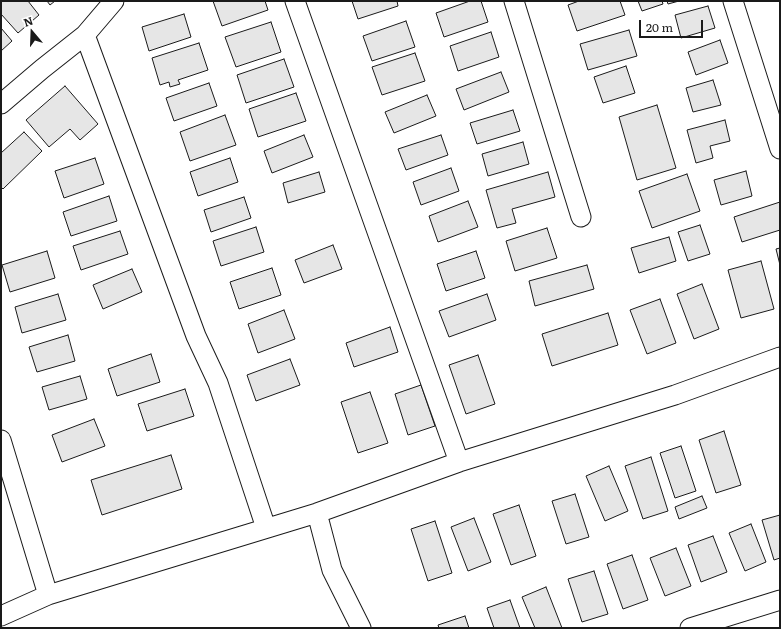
<!DOCTYPE html>
<html>
<head>
<meta charset="utf-8">
<style>
  body { margin:0 }
  #map { position:relative; width:781px; height:629px; overflow:hidden; background:#fff; font-family:Literata,serif }
  canvas { display:block }
  .frame { position:absolute; inset:0; border:2px solid #1a1a1a; pointer-events:none }
  .north { position:absolute; left:12px; top:12px; width:40px; height:40px; -webkit-text-stroke:3px #fff; paint-order:stroke; rotate:341deg; font-size:11px; font-weight:700; line-height:16px; text-align:center; color:#1a1a1a }
  .north::after { content:''; display:block; margin:auto; width:14px; height:18px; background:#1a1a1a; clip-path:polygon(50% 0,100% 100%,50% 72%,0 100%) }
  .scale { position:absolute; left:639px; top:20px; width:64px; height:18px; box-sizing:border-box; border:2px solid #1a1a1a; border-top:0; padding-left:5px; font-size:12px; line-height:14px; white-space:nowrap; color:#1a1a1a; -webkit-text-stroke:3px #fff; paint-order:stroke }
</style>
</head>
<body>
<div id="map">
<canvas width="781" height="629"></canvas>
<div class="frame"></div>
<div class="north">N</div>
<div class="scale">20 m</div>
</div>
<script>
const g = document.querySelector('canvas').getContext('2d');
g.lineJoin = 'round';
function fill(path, color) {
  g.fillStyle = color;
  g.fill(path, 'evenodd');
}
function poly(rows) {
  const path = new Path2D();
  for (const r of rows) {
    path.moveTo(r[0], r[1]);
    for (let i = 2; i < r.length; i += 2) path.lineTo(r[i], r[i + 1]);
  }
  return path;
}
function trace(path, color, width, dash) {
  g.strokeStyle = color;
  g.lineWidth = width;
  g.lineCap = dash ? 'butt' : 'round';
  g.setLineDash(dash || []);
  g.stroke(path);
}
const building = poly([
  [1,1,28,1,39,15,18,33,1,14,1,1],
  [47,1,55,1,50,5,47,1],
  [213,1,265,1,268,10,222,26,213,1],
  [352,1,397,1,398,6,358,19,352,1],
  [470,1,481,1,488,22,444,37,436,13,470,1],
  [579,1,620,1,625,15,577,31,568,5,579,1],
  [638,1,662,1,663,4,642,11,638,1],
  [667,1,679,1,668,4,667,1],
  [708,6,715,28,681,38,675,15,708,6],
  [184,14,191,37,149,51,142,27,184,14],
  [406,21,415,47,372,61,363,36,406,21],
  [271,22,281,52,236,67,225,37,271,22],
  [1,28,12,41,1,51,1,28],
  [629,30,637,56,588,70,580,44,629,30],
  [491,32,499,57,458,71,450,46,491,32],
  [720,40,728,63,696,75,688,52,720,40],
  [199,43,208,70,178,80,180,84,170,87,169,82,160,85,152,58,199,43],
  [415,53,425,81,382,95,372,67,415,53],
  [284,59,294,87,246,103,237,75,284,59],
  [626,66,635,93,603,103,594,77,626,66],
  [501,72,509,92,464,110,456,89,501,72],
  [713,80,721,105,693,112,686,88,713,80],
  [209,83,217,106,174,121,166,98,209,83],
  [65,86,98,124,80,140,70,129,49,147,26,120,65,86],
  [296,93,306,121,258,137,249,109,296,93],
  [427,95,436,116,394,133,385,112,427,95],
  [657,105,676,168,637,180,619,117,657,105],
  [513,110,520,131,477,144,470,123,513,110],
  [225,115,236,145,190,161,180,132,225,115],
  [725,120,730,141,710,146,713,158,696,163,687,130,725,120],
  [24,132,42,151,3,189,1,187,1,153,24,132],
  [304,135,313,157,272,173,264,151,304,135],
  [441,135,448,155,406,170,398,149,441,135],
  [523,142,529,164,488,176,482,154,523,142],
  [95,158,104,184,64,198,55,171,95,158],
  [230,158,238,182,198,196,190,172,230,158],
  [451,168,459,191,421,205,413,182,451,168],
  [746,171,752,196,721,205,714,180,746,171],
  [319,172,325,192,288,203,283,183,319,172],
  [548,172,555,197,512,209,516,223,497,228,486,190,548,172],
  [687,174,700,211,652,228,639,191,687,174],
  [109,196,117,221,71,236,63,212,109,196],
  [244,197,251,218,211,232,204,210,244,197],
  [468,201,478,227,438,242,429,216,468,201],
  [780,202,780,230,742,242,734,217,780,202],
  [700,225,710,254,688,261,678,232,700,225],
  [256,227,264,252,221,266,213,241,256,227],
  [547,228,557,258,515,271,506,241,547,228],
  [120,231,128,254,81,270,73,246,120,231],
  [669,237,676,261,639,273,631,248,669,237],
  [333,245,342,269,304,283,295,260,333,245],
  [780,248,780,265,776,249,780,248],
  [47,251,55,278,10,292,2,265,47,251],
  [476,251,485,278,446,291,437,264,476,251],
  [761,261,774,309,741,318,728,270,761,261],
  [587,265,594,289,535,306,529,281,587,265],
  [272,268,281,295,239,309,230,282,272,268],
  [132,269,142,292,103,309,93,285,132,269],
  [702,284,719,329,694,339,677,294,702,284],
  [58,294,66,320,22,333,15,307,58,294],
  [487,294,496,320,449,337,439,311,487,294],
  [660,299,676,343,647,354,630,310,660,299],
  [284,310,295,339,258,353,248,324,284,310],
  [608,313,618,345,552,366,542,334,608,313],
  [390,327,398,352,354,367,346,343,390,327],
  [68,335,75,361,37,372,29,347,68,335],
  [151,354,160,382,117,396,108,369,151,354],
  [478,355,495,404,466,414,449,365,478,355],
  [290,359,300,385,256,401,247,375,290,359],
  [80,376,87,399,49,410,42,387,80,376],
  [421,385,435,426,408,435,395,394,421,385],
  [185,389,194,416,147,431,138,404,185,389],
  [370,392,388,443,358,453,341,402,370,392],
  [94,419,105,446,62,462,52,435,94,419],
  [724,431,741,485,716,493,699,440,724,431],
  [681,446,696,491,675,498,660,453,681,446],
  [171,455,182,489,102,515,91,480,171,455],
  [651,457,668,511,643,519,625,466,651,457],
  [609,466,628,511,605,521,586,476,609,466],
  [575,494,589,537,566,544,552,501,575,494],
  [702,496,707,508,679,519,675,507,702,496],
  [519,505,536,556,511,565,493,514,519,505],
  [780,515,780,558,774,560,762,520,780,515],
  [474,518,491,562,468,571,451,527,474,518],
  [435,521,452,573,428,581,411,529,435,521],
  [751,524,766,562,745,571,729,533,751,524],
  [713,536,727,572,701,582,688,545,713,536],
  [676,548,691,586,665,596,650,558,676,548],
  [632,555,648,600,623,609,607,564,632,555],
  [594,571,608,614,582,622,568,579,594,571],
  [546,587,562,628,535,628,522,597,546,587],
  [510,600,520,628,494,628,487,608,510,600],
  [465,616,469,628,439,628,438,625,465,616]
]);
const minor = poly([
  [295,1,459,462],
  [514,1,581,217],
  [733,1,780,149],
  [85,35,196,336,218,383,266,528],
  [1,104,42,69,85,35,114,1],
  [1,440,48,595],
  [317,513,332,570,361,628],
  [1,616,48,595,317,513,459,462,675,395,780,357],
  [690,628,780,600]
]);
fill(building, '#e6e6e6');
trace(building, '#1a1a1a', 1);
trace(minor, '#1a1a1a', 21);
trace(minor, '#fff', 19);
</script>
</body>
</html>
